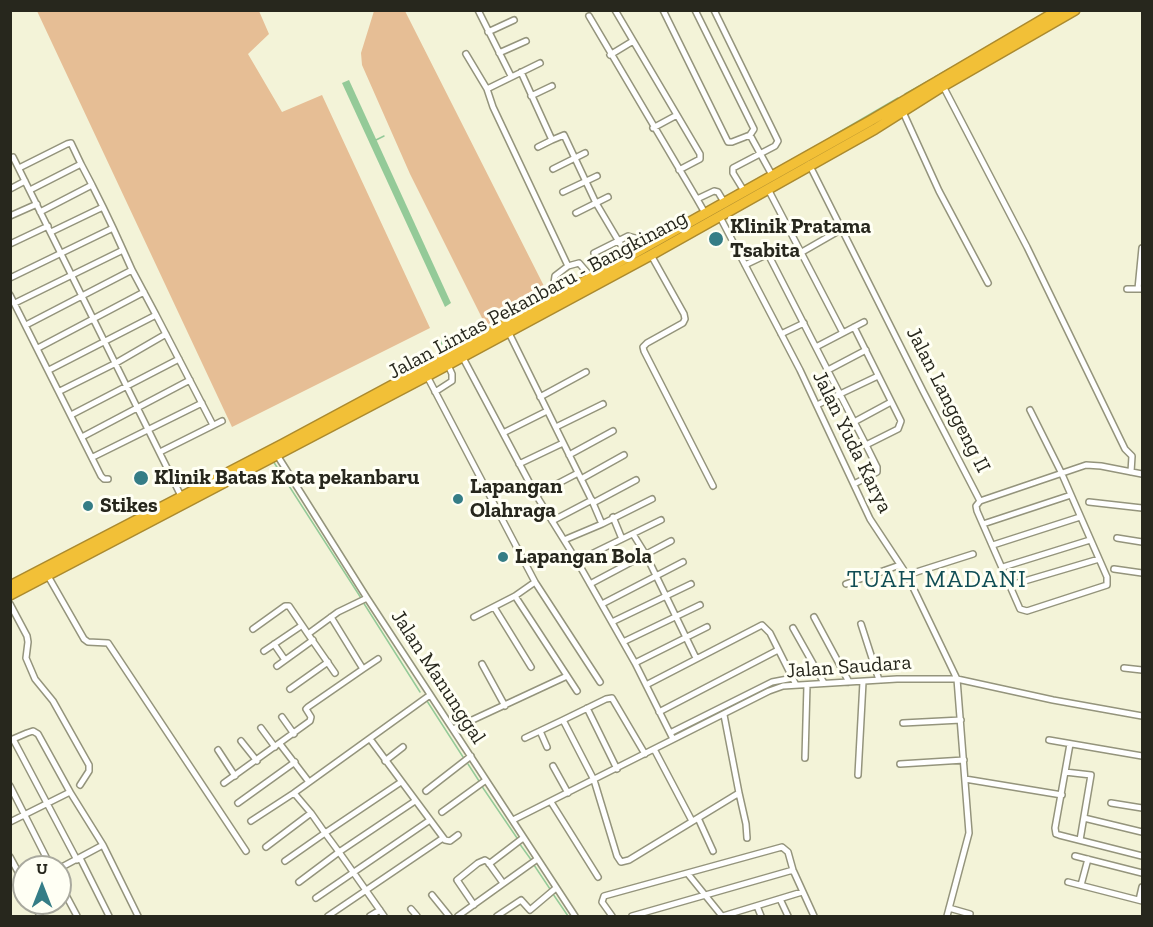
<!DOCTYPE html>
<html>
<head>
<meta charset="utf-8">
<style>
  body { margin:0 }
  #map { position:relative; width:1153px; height:927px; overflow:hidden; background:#f3f3d8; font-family:"Zilla Slab",serif }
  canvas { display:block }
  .frame { position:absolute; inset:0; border:12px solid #27271d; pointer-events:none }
  .north { position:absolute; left:12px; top:855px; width:60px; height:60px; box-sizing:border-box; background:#fffff4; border:2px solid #a9a99e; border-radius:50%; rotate:0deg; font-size:16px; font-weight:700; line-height:24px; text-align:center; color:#27271d }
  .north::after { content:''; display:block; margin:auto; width:21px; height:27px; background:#357d86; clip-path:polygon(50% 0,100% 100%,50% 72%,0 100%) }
</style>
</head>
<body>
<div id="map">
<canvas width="1153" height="927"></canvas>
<div class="frame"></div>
<div class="north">U</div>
</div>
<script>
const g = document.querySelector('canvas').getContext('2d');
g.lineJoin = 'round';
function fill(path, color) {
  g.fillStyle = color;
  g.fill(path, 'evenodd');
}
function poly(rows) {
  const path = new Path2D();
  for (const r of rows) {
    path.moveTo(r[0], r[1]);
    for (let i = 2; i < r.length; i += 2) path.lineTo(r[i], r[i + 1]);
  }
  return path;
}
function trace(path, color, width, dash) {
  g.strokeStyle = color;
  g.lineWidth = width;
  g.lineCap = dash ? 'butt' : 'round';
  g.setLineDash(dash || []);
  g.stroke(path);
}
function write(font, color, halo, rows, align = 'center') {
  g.font = font + ' "Zilla Slab",serif';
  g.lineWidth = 6;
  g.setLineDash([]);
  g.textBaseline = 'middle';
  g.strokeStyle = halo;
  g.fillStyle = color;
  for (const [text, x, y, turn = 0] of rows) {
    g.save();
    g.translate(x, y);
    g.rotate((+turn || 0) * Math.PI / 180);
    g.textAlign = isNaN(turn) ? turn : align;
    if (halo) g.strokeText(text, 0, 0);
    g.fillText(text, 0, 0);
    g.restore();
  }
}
const green = poly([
  [37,11,259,11,269,34,248,54,282,112,322,95,430,328,232,427],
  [374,11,405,11,547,292,486,326,410,174,362,65,361,53]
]);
const water = poly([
  [349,80,451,303,445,307,342,83]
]);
const stream = poly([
  [935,77,949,69],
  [905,94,930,80],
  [831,137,898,98],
  [376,140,384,136],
  [475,324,481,328,488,329],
  [443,352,443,347,441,342,444,339],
  [273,461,361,598],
  [363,602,420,692],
  [427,701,463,757],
  [468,764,479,781],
  [481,785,517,838],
  [519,843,532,861],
  [534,865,550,889],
  [553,894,568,916]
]);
const street = poly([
  [478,10,511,76],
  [615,10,700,154,700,159,679,170],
  [663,10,728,142,732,142,750,135,754,129,695,10],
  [714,10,778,141,775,146,733,168,733,173,744,191],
  [589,16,697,199,714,191,718,192,724,202],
  [488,32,514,20],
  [499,53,526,41],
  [466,54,487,89,493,107,568,266,555,276,554,283,560,295],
  [610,55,633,41],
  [521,72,552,140,564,135,596,203,628,257],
  [943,86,1027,247,1125,449,1132,456,1131,472],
  [487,89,540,63],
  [531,96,552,86],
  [903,112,939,191,988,283],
  [653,128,677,115],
  [750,135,772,175],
  [538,147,552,140],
  [10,158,13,157,181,496],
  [809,164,923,391,980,501,1086,465,1101,466,1142,474],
  [19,168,67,144,71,143,81,164],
  [553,169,585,153],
  [10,189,25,181],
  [768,189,843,333],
  [30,190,81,164,92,185],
  [563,192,597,176],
  [697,199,705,213],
  [40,212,92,185,103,207],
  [576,213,608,197],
  [10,216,37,204],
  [720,217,800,370,870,519,907,575,957,679,969,833,947,916],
  [113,228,123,250],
  [10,244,48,226],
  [802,252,842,229],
  [594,253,628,236,635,238,642,249],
  [651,255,684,314,685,319,683,323,647,343,643,347,644,351,713,486],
  [745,265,766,255,769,256,866,445,877,467,877,472,854,484],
  [568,266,579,263,591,277],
  [10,278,113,228,103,207,51,232],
  [1127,289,1142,289],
  [1138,289,1142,248],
  [10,295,101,476,104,479,108,479],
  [15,303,123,250,132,270],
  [26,325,132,270,156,315],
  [854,327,901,421,898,429,866,445],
  [508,331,593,503,602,524,652,499],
  [781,334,804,323],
  [816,347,864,322],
  [38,348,144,292],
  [462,356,536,495,577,561,635,663,673,739],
  [49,370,156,315,213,425],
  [828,370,866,350],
  [427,376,535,582],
  [60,391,116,363,166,334],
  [435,392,452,381,452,374,448,365],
  [540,397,586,372],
  [817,405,878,376],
  [71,415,179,359],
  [854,422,891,402],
  [556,427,603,404],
  [503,433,547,411],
  [82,437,190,380],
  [160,452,222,421],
  [277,455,367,598,575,916],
  [569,455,613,431],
  [93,457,202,403],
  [519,464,563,443],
  [581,479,624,455],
  [536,495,578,473],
  [980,501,976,506,977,511,1020,609,1027,611,1107,585,1107,577,1061,472,1030,410],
  [1089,502,1142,508],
  [593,503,636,480],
  [613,517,622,539],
  [552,521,592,500],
  [983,524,1071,495],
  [633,534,646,555,696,658],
  [1117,538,1142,542],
  [564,540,602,524],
  [993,545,1080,517],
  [577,561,661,520],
  [1003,567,1090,540],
  [1114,569,1142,573],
  [907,575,973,554],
  [48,576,84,639,88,642,108,643,246,851],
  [590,584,671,541],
  [846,584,900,565],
  [1011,585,1099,559],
  [515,596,577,691],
  [10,604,27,636,28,642,26,658,35,679,53,701,89,765,89,771,80,785],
  [602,604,683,562],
  [494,607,531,667],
  [331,617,363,669,378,659],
  [474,617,515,596,535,582,600,682],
  [814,617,849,682],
  [612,622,691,584],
  [861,624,879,680],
  [793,628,824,683],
  [253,629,285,606,289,606,308,634],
  [623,642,700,605],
  [274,644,285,660],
  [264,651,301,626],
  [635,663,707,627],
  [482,664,505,706],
  [277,666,313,640],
  [1124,668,1142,670],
  [335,673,308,634,338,612,367,598],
  [646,685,762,625,770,633,796,685],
  [290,689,328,662],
  [587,708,617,769],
  [659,712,778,650],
  [282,717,294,734],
  [903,723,961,720],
  [261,728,275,747],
  [453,729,567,676],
  [540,731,547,747],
  [670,733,772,682,793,678],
  [525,738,563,720],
  [13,739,27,733,33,731,38,734,70,792],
  [370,739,445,840,450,841,458,835],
  [10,740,13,739,77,860],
  [1049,740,1142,756],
  [241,741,257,761],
  [280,744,309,782],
  [654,749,692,821],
  [218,750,235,776],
  [645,754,612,698,606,699,563,720,594,780,617,856,621,862,629,860,739,793,724,715],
  [805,758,807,685],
  [385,761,403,747],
  [900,764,964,760],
  [553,766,568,793],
  [1065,772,1070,744],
  [858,775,863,682],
  [965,779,1062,795],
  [401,782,325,833,339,852,415,801],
  [224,783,310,721,311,717,306,709,308,707,363,669],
  [10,786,51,867],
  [426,791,471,756],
  [739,793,746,824,747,838],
  [551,802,598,877],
  [238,803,295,762],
  [1111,803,1142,808],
  [442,812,486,780],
  [698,818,713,851],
  [1084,818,1142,832],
  [513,820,769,691,783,686,897,679,957,679,1053,700,1142,716],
  [251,821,294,793,430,695],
  [10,822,70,792,103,845,60,868],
  [1080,840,1091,775,1065,772,1055,828,1056,834,1059,835,1142,856],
  [103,845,138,916],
  [266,847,311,813],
  [1075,856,1142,873],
  [10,857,24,883],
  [80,858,109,916],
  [285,861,325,833,311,813,294,793],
  [489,864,523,838],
  [688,874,722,916],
  [299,882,339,852,384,916],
  [1068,882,1142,901],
  [60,884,77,916],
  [1081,885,1088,859],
  [432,895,449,916],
  [316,898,430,820],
  [780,899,788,916],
  [1139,900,1142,887],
  [34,903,40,916],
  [474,905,457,880,478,863,485,860,488,862,503,883],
  [757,906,761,916],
  [949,908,970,914,969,916],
  [411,909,417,916],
  [328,916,443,838],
  [370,916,380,910],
  [458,916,536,860],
  [497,916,521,900,530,910,556,888],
  [612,916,602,902,604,896,782,847,788,852,793,870,814,916],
  [632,916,793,870],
  [723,916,802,892]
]);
const highway = poly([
  [10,586,283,444,560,295,870,121,1059,10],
  [10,595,427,376,651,255,875,129,943,86,1075,10]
]);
const markers = [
  [716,239,8,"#357d86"],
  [141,478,8,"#357d86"],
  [458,499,6,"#357d86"],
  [88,506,6,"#357d86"],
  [503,557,6,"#357d86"]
];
const poiNames = [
  ["Klinik Pratama",730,227],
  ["Tsabita",730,251],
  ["Klinik Batas Kota pekanbaru",154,478],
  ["Lapangan",470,487],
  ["Olahraga",470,511],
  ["Stikes",100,506],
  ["Lapangan Bola",515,557]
];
const streetNames = [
  ["Jalan Lintas Pekanbaru - Bangkinang",538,295,-28],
  ["Jalan Langgeng II",948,400,63],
  ["Jalan Yuda Karya",852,442,64],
  ["Jalan Saudara",849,667,-4],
  ["Jalan Manunggal",438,677,57]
];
const quarterNames = [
  ["TUAH MADANI",937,580]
];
fill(green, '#e6be95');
fill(water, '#94ca98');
trace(stream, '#94ca98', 1.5);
trace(street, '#94947c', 8);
trace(highway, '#ab8a2e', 12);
trace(street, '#fff', 5);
trace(highway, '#f2c037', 9);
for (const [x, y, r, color] of markers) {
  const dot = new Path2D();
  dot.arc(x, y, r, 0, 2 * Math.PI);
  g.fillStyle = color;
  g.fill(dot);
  trace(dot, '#fffff4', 2);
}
write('bold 21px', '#27271d', '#fffff4', poiNames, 'left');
write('21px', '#27271d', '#fffff4', streetNames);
g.letterSpacing = '1.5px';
write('24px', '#104d54', '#fffff4', quarterNames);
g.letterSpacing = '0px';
</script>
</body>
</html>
